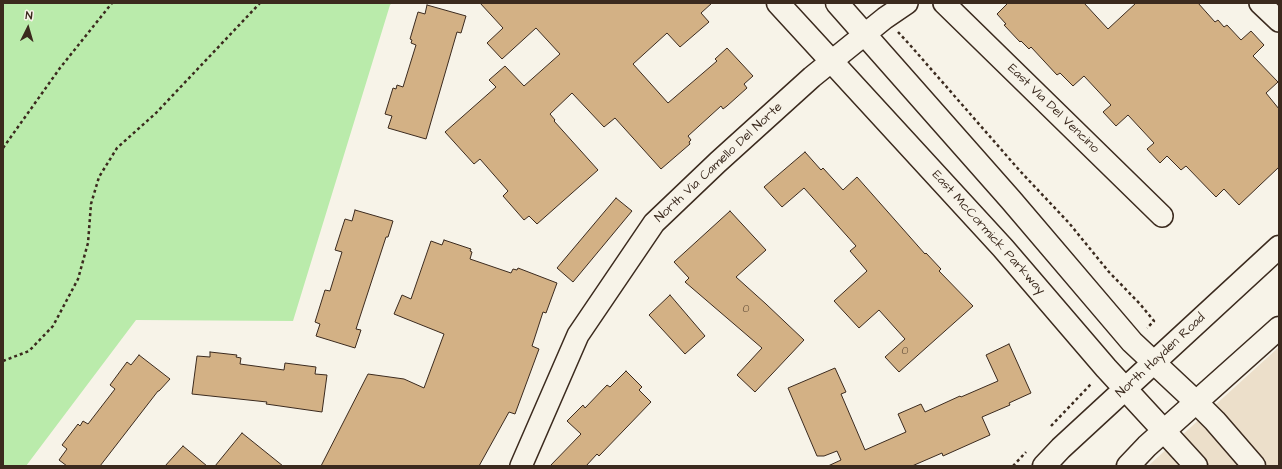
<!DOCTYPE html>
<html>
<head>
<meta charset="utf-8">
<style>
  body { margin:0 }
  #map { position:relative; width:1282px; height:469px; overflow:hidden; background:#f7f3e8; font-family:"Architects Daughter",sans-serif }
  canvas { display:block }
  .frame { position:absolute; inset:0; border:4px solid #3b2a1e; pointer-events:none }
  .north { position:absolute; left:8px; top:8px; width:40px; height:40px; -webkit-text-stroke:3px #f7f3e8; paint-order:stroke; rotate:5deg; font-size:11px; font-weight:700; line-height:16px; text-align:center; color:#3b2a1e }
  .north::after { content:''; display:block; margin:auto; width:14px; height:18px; background:#3b2a1e; clip-path:polygon(50% 0,100% 100%,50% 72%,0 100%) }
</style>
</head>
<body>
<div id="map">
<canvas width="1282" height="469"></canvas>
<div class="frame"></div>
<div class="north">N</div>
</div>
<script>
const g = document.querySelector('canvas').getContext('2d');
g.lineJoin = 'round';
function fill(path, color) {
  g.fillStyle = color;
  g.fill(path, 'evenodd');
}
function poly(rows) {
  const path = new Path2D();
  for (const r of rows) {
    path.moveTo(r[0], r[1]);
    for (let i = 2; i < r.length; i += 2) path.lineTo(r[i], r[i + 1]);
  }
  return path;
}
function trace(path, color, width, dash) {
  g.strokeStyle = color;
  g.lineWidth = width;
  g.lineCap = dash ? 'butt' : 'round';
  g.setLineDash(dash || []);
  g.stroke(path);
}
function write(font, color, halo, rows, align = 'center') {
  g.font = font + ' "Architects Daughter",sans-serif';
  g.lineWidth = 3.5;
  g.setLineDash([]);
  g.textBaseline = 'middle';
  g.strokeStyle = halo;
  g.fillStyle = color;
  for (const [text, x, y, turn = 0] of rows) {
    g.save();
    g.translate(x, y);
    g.rotate((+turn || 0) * Math.PI / 180);
    g.textAlign = isNaN(turn) ? turn : align;
    if (halo) g.strokeText(text, 0, 0);
    g.fillText(text, 0, 0);
    g.restore();
  }
}
const built = poly([
  [1279,347,1279,466,1148,466]
]);
const green = poly([
  [3,3,392,3,390,5,293,321,136,320,26,466,3,466]
]);
const building = poly([
  [480,3,712,3,701,13,709,22,680,47,667,33,633,64,668,103,717,61,715,59,727,48,753,76,744,84,747,88,727,106,723,109,721,106,688,136,691,140,689,142,690,144,661,169,615,118,604,127,572,93,550,114,555,120,554,121,598,170,537,224,529,216,524,220,503,196,508,191,480,159,474,164,445,132,496,87,489,80,505,66,524,86,560,54,536,28,502,59,487,43,503,28,480,3],
  [1008,3,1084,3,1108,29,1136,3,1198,3,1215,22,1218,20,1224,27,1227,25,1241,40,1251,31,1264,45,1253,56,1278,82,1266,93,1279,109,1279,167,1239,205,1224,189,1216,197,1186,166,1181,170,1167,156,1160,163,1147,149,1154,143,1128,115,1116,126,1103,112,1111,105,1084,76,1073,86,1060,73,1057,75,1031,47,1029,49,1021,41,1020,42,1004,25,1006,24,997,14,1008,3],
  [427,5,466,16,461,33,457,32,426,139,388,128,392,116,385,114,393,88,396,89,397,85,403,87,416,45,411,43,412,40,410,39,418,12,425,14,427,5],
  [805,152,821,170,823,168,843,190,857,177,925,254,926,253,941,269,939,271,973,306,899,372,885,357,905,339,879,310,859,328,834,301,867,271,850,251,856,246,804,188,782,207,764,187,805,152],
  [616,198,632,211,573,282,557,268,616,198],
  [355,210,393,221,388,237,386,237,356,329,361,330,355,348,316,336,320,324,315,322,325,290,330,291,342,252,335,250,345,219,352,221,355,210],
  [730,211,766,250,736,277,766,304,804,340,755,392,737,375,762,348,685,282,689,278,674,262,730,211],
  [444,240,471,249,470,251,472,252,470,259,511,273,513,269,517,270,518,268,557,283,546,313,543,312,532,346,539,349,515,414,509,412,479,466,321,466,368,374,404,379,424,388,444,334,394,314,402,295,411,299,431,241,442,245,444,240],
  [670,295,705,336,685,354,649,315,670,295],
  [1009,344,1031,393,1009,403,1010,405,982,417,990,435,943,456,942,453,912,466,828,466,841,460,837,451,824,456,817,456,788,388,835,368,846,392,841,394,865,450,906,432,898,414,921,404,925,412,960,396,961,397,998,381,986,355,1009,344],
  [210,352,237,355,236,357,241,358,240,364,284,370,285,363,316,367,315,374,327,375,322,412,266,404,267,402,192,394,197,356,210,357,210,352],
  [139,355,170,379,159,391,158,391,100,466,67,466,59,460,67,449,62,445,78,424,80,426,83,421,88,424,115,389,110,385,127,362,131,365,139,355],
  [626,371,642,387,639,390,651,402,599,456,597,454,586,466,550,466,581,434,567,421,583,405,585,408,607,385,610,387,626,371],
  [242,433,283,466,215,466,242,433],
  [183,446,207,466,165,466,183,446]
]);
const path = poly([
  [898,32,910,45,1020,171,1069,223,1109,272,1140,304,1154,321,1147,328],
  [3,148,60,68,112,3],
  [3,361,29,351,53,326,78,279,88,243,91,204,99,177,117,148,156,113,260,3],
  [1051,426,1091,384],
  [1013,466,1026,452]
]);
const minor = poly([
  [944,3,1162,216],
  [1260,3,1279,21],
  [521,466,578,335,654,223,718,162,812,77,885,18,907,3]
]);
const tertiary = poly([
  [1196,402,1215,421,1254,466],
  [1164,431,1196,466]
]);
const secondary = poly([
  [778,3,1003,248,1106,368,1164,431],
  [837,3,1011,200,1132,342,1196,402],
  [1044,466,1061,448,1125,389,1279,247],
  [1128,466,1147,446,1279,328]
]);
const numberNames = [
  ["0",746,310],
  ["0",905,352]
];
const streetNames = [
  ["East Via Del Vencino",1053,109,44],
  ["North Via Camello Del Norte",719,163,-43],
  ["East McCormick Parkway",988,233,48],
  ["North Hayden Road",1161,356,-43]
];
fill(built, '#ecdfca');
fill(green, '#baebab');
fill(building, '#d3b185');
trace(building, '#3b2a1e', 1);
trace(minor, '#3b2a1e', 24);
trace(tertiary, '#3b2a1e', 25);
trace(secondary, '#3b2a1e', 25);
trace(path, '#3b2a1e', 2.5, [3, 3]);
trace(minor, '#f7f3e8', 21);
trace(tertiary, '#f7f3e8', 22);
trace(secondary, '#f7f3e8', 22);
write('11px', '#614c38', null, numberNames);
write('13px', '#3b2a1e', '#f7f3e8', streetNames);
</script>
</body>
</html>
